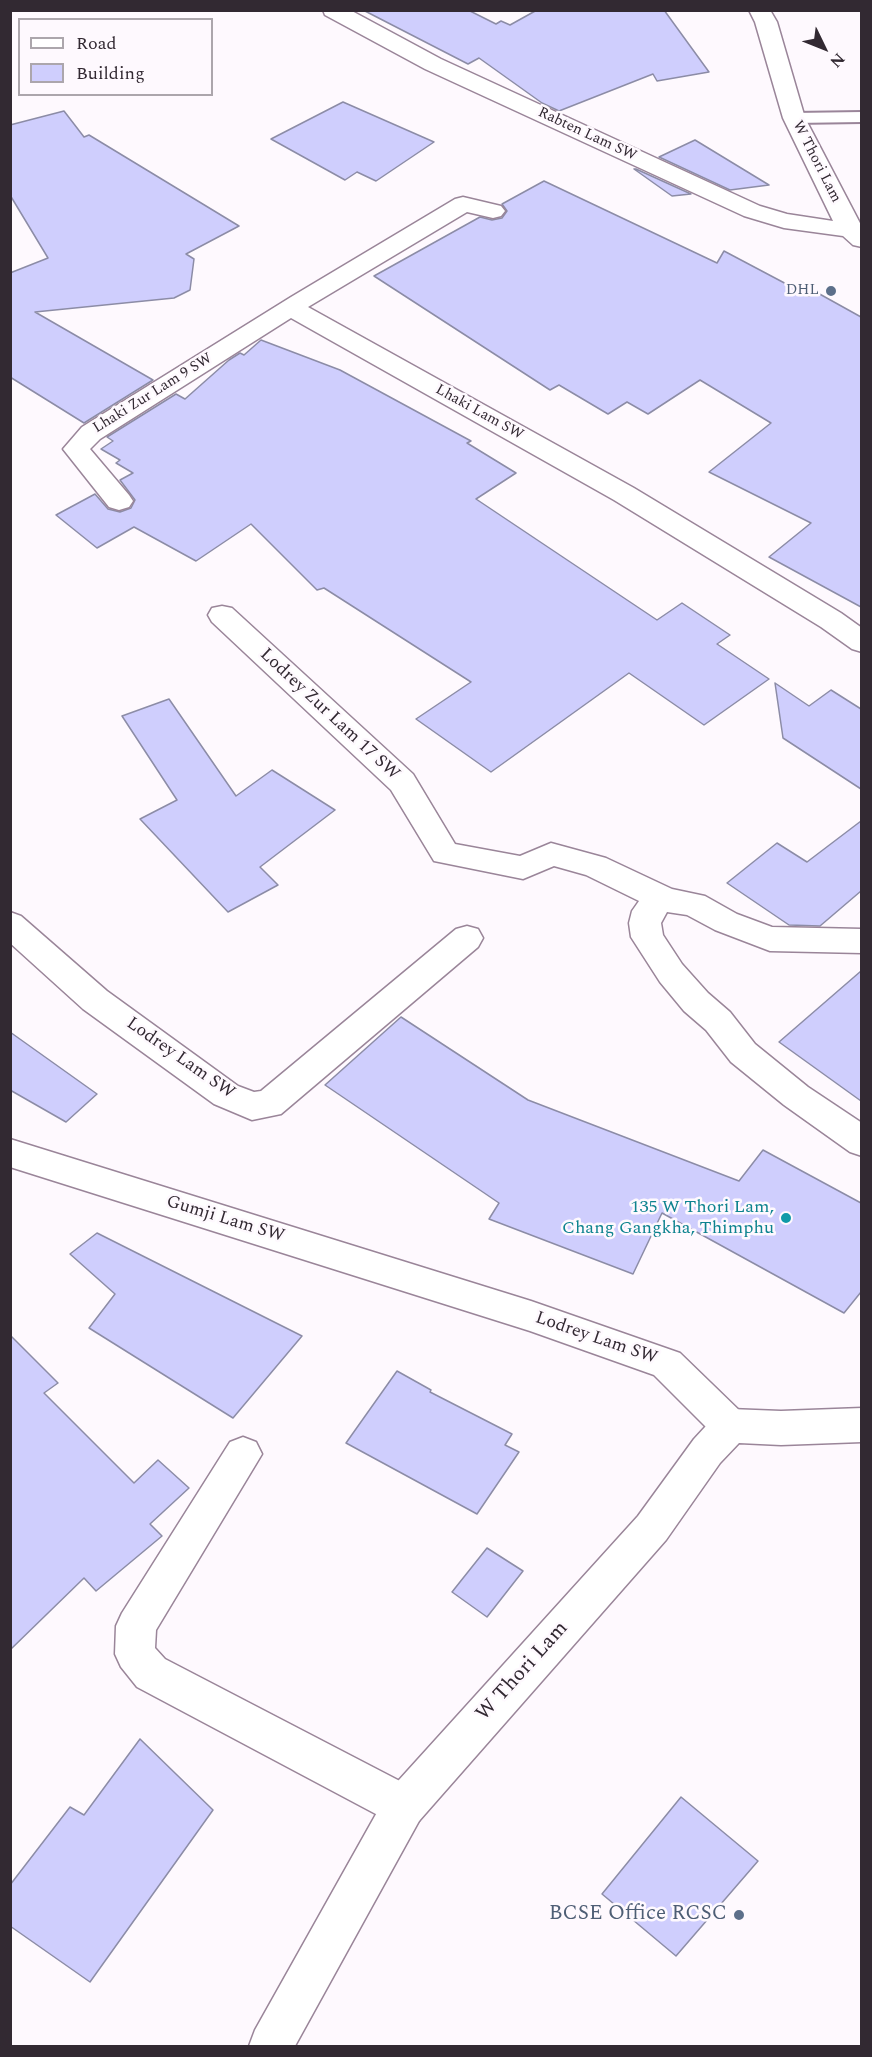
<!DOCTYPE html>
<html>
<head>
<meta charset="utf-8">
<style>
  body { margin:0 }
  #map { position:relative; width:872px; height:2057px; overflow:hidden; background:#fef9fe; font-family:Spectral,serif }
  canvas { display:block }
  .frame { position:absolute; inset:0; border:12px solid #322932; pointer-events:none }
  .legend { position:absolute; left:18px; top:18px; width:195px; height:78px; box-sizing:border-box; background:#fef9fe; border:2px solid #aca6ac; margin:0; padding:8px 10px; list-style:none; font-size:18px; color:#322932 }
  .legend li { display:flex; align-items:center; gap:12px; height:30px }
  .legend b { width:30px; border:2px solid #aca6ac }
  .north { position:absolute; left:794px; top:18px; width:60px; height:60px; -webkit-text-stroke:4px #fef9fe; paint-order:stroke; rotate:133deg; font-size:16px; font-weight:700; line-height:24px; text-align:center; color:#322932 }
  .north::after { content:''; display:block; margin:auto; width:21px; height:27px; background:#322932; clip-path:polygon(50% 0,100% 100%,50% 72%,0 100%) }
</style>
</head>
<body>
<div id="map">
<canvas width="872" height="2057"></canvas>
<div class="frame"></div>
<ul class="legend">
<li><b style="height:8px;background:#fff"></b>Road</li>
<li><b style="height:16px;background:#cfcefd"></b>Building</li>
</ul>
<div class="north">N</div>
</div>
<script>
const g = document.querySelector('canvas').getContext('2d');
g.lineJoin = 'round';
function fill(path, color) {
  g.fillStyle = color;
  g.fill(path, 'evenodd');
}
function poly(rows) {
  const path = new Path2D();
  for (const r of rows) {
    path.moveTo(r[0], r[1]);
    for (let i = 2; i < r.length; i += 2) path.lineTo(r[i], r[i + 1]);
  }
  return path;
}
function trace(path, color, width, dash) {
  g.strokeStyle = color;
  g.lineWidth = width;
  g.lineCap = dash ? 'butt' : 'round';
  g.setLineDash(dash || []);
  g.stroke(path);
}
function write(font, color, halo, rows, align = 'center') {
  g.font = font + ' Spectral,serif';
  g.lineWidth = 5;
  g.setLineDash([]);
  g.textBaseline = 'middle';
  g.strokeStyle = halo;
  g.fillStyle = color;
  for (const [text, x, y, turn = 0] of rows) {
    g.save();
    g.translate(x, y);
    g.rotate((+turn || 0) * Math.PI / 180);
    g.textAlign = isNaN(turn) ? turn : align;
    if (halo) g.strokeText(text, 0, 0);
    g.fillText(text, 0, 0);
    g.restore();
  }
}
const building = poly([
  [363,10,468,10,496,24,501,21,510,25,537,10,664,10,709,72,657,81,653,74,559,111,542,103,479,58,468,64,363,10],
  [343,102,434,142,376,181,357,172,345,180,271,139,343,102],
  [64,111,84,137,89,135,239,226,186,254,194,259,190,290,174,298,35,312,153,380,84,423,10,377,10,273,48,258,10,195,10,125,64,111],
  [695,140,769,185,730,190,659,157,695,140],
  [634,169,636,169,691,194,672,196,634,169],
  [544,181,717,263,724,251,809,296,816,292,861,317,861,607,769,557,811,523,709,472,771,423,700,380,648,414,627,402,608,414,559,385,550,390,374,276,480,217,492,220,502,218,507,211,502,204,544,181],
  [261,340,340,370,471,441,467,443,516,473,476,499,657,620,682,603,730,635,717,644,769,679,704,725,629,673,491,772,416,719,471,682,324,588,317,590,251,524,196,561,134,527,97,548,56,515,95,494,108,509,120,512,131,508,135,500,120,480,133,473,116,463,120,460,101,449,113,441,107,437,176,394,185,399,229,360,240,353,244,355,261,340],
  [775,683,809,706,831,690,861,709,861,789,783,738,775,683],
  [169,699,236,796,272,770,335,810,260,867,278,885,228,912,140,819,177,800,122,716,169,699],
  [861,821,861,891,820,926,789,925,727,883,777,843,807,862,861,821],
  [861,971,861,1101,779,1042,861,971],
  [401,1017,528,1100,739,1181,763,1150,861,1203,861,1292,844,1313,662,1213,633,1274,489,1219,499,1203,325,1085,401,1017],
  [10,1032,97,1094,66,1122,10,1090,10,1032],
  [97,1233,302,1336,233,1418,89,1328,115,1294,70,1254,97,1233],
  [10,1335,58,1383,44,1393,134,1483,158,1460,189,1488,150,1524,162,1536,96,1591,84,1578,10,1650,10,1335],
  [397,1371,431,1390,430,1392,512,1434,505,1445,519,1452,477,1514,346,1443,397,1371],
  [487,1548,523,1571,487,1617,452,1592,487,1548],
  [140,1739,213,1810,90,1982,10,1926,10,1885,70,1807,84,1815,140,1739],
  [681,1797,758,1861,676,1956,602,1894,681,1797]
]);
const lane = poly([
  [862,112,862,122,794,123,786,118,794,113,862,112]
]);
const street = poly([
  [463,197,501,206,505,211,501,216,493,218,467,212,308,307,634,488,841,613,862,628,862,652,852,649,821,627,614,500,291,318,100,439,90,449,129,495,133,501,129,507,119,510,109,507,63,449,82,427,291,297,455,199,463,197],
  [222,606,232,608,413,774,455,844,520,856,551,843,606,858,672,889,705,896,737,914,772,927,862,929,862,953,770,951,715,930,687,915,667,912,661,923,663,935,682,964,708,993,730,1012,755,1044,808,1087,862,1123,862,1156,850,1152,784,1105,731,1062,706,1030,684,1011,660,982,631,937,629,923,632,911,639,901,586,875,554,866,523,879,434,861,391,790,212,622,208,615,212,608,222,606],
  [10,912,21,916,107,991,238,1086,254,1092,261,1091,456,929,467,926,478,929,483,938,478,947,281,1114,252,1120,214,1104,83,1009,10,943,10,912],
  [10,1139,531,1301,680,1353,743,1414,749,1426,743,1438,730,1443,717,1438,654,1375,530,1331,10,1167,10,1139],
  [243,1437,256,1442,262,1454,156,1630,155,1648,165,1659,419,1791,425,1806,419,1821,404,1827,389,1821,137,1687,121,1667,115,1654,116,1626,122,1613,230,1442,243,1437]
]);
const secondary = poly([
  [323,10,350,10,441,59,760,206,787,214,833,221,783,118,755,22,749,10,770,10,777,22,805,118,862,227,862,247,853,245,843,236,784,228,744,216,425,69,325,15,323,10],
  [862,1408,862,1442,781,1445,739,1443,720,1463,666,1540,419,1821,295,2046,249,2046,255,2030,389,1791,638,1516,694,1439,717,1414,730,1409,781,1411,862,1408]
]);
const markers = [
  [831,291,6,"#5c6f8a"],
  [786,1218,6,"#0f9aa8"],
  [739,1915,6,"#5c6f8a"]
];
const farStreetnames = [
  ["Rabten Lam SW",587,135,25],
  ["W Thori Lam",816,162,63],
  ["Lhaki Zur Lam 9 SW",153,394,-32],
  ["Lhaki Lam SW",479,413,29]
];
const farServicenames = [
  ["DHL",819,291]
];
const streetNames = [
  ["Lodrey Zur Lam 17 SW",329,715,43],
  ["Lodrey Lam SW",180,1059,35],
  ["Gumji Lam SW",225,1220,17],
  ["Lodrey Lam SW",596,1339,19]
];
const cultureNames = [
  ["135 W Thori Lam,",774,1208],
  ["Chang Gangkha, Thimphu",774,1229]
];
const nearStreetnames = [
  ["W Thori Lam",523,1672,-48]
];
const nearServicenames = [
  ["BCSE Office RCSC",727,1915]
];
fill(building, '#cfcefd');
trace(building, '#8c8ca6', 1.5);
trace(lane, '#9a8599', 4);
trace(street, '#9a8599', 3);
trace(secondary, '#9a8599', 3);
fill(lane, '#fff');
fill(street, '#fff');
fill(secondary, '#fff');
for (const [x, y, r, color] of markers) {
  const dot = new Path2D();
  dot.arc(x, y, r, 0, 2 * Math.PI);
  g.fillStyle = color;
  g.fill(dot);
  trace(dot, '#fef9fe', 2);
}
write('15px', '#322932', '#fef9fe', farStreetnames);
write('15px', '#4e5e75', '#fef9fe', farServicenames, 'right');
write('18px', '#322932', '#fef9fe', streetNames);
write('18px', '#0d838f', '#fef9fe', cultureNames, 'right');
write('21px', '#322932', '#fef9fe', nearStreetnames);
write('21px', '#4e5e75', '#fef9fe', nearServicenames, 'right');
</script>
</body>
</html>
